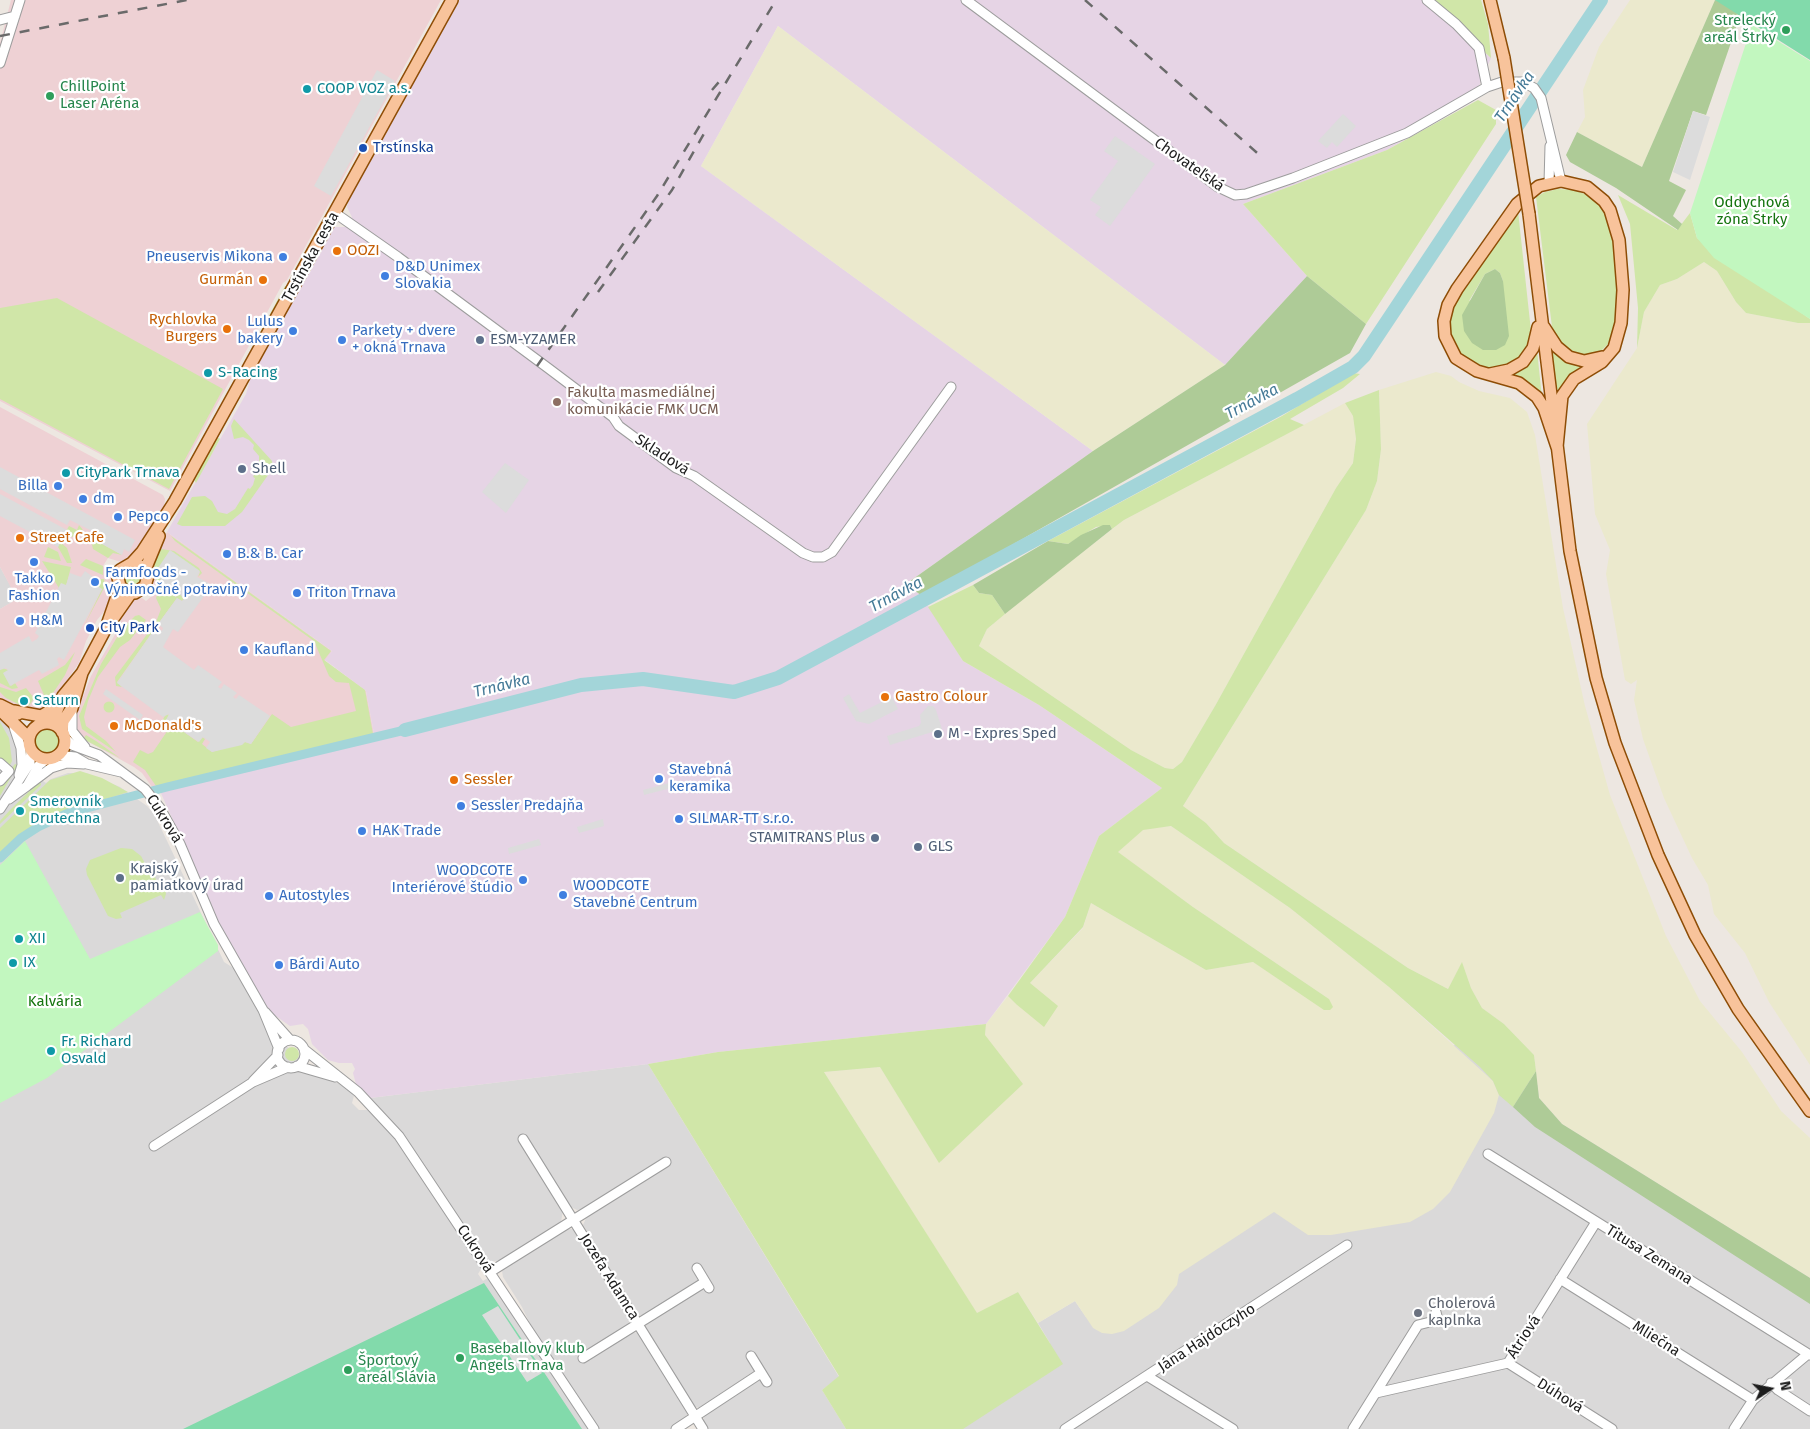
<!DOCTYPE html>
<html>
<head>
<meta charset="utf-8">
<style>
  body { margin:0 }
  #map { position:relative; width:1810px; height:1429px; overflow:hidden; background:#ede7e1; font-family:"Fira Sans",sans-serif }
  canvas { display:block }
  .north { position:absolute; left:1745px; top:1364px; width:50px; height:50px; -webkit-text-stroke:4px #fff; paint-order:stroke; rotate:79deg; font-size:14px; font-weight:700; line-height:20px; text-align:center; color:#1c1c1c }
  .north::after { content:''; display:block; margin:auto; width:18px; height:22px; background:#1c1c1c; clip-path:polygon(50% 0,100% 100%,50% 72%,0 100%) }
</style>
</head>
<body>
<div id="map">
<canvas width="1810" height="1429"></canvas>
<div class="north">N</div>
</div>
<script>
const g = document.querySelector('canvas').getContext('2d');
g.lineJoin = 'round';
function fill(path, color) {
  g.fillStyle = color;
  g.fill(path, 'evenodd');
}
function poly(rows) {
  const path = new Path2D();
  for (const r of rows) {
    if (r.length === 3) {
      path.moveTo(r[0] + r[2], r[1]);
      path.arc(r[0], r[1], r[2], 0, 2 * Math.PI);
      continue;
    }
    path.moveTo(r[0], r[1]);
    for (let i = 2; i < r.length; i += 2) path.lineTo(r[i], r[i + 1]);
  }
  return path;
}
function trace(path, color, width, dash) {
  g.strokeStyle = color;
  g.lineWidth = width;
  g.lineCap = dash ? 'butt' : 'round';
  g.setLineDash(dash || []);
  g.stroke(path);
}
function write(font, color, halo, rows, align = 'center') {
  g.font = font + ' "Fira Sans",sans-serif';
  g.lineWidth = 4.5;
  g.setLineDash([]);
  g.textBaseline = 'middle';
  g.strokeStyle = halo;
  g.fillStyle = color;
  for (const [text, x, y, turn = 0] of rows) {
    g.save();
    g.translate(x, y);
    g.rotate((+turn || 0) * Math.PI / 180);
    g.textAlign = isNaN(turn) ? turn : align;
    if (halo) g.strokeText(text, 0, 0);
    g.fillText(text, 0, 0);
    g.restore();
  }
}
const residential = poly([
  [0,567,18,599,0,609],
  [0,717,16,736,19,758,18,766,46,783,51,779,68,773,86,773,120,787,147,806,154,814,169,845,224,962,235,969,268,1030,319,1074,346,1087,354,1096,352,1103,359,1110,369,1110,383,1124,400,1145,479,1263,481,1269,478,1274,483,1281,496,1273,531,1326,522,1307,503,1277,502,1271,506,1266,566,1229,574,1229,630,1321,625,1328,578,1357,582,1363,628,1334,638,1332,688,1411,686,1418,670,1429,0,1429],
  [1464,1038,1810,1258,1810,1429,934,1429,1050,1343,1038,1323,1075,1301,1086,1317],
  [648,1064,839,1377,822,1390,846,1429,708,1429,703,1421,705,1414,758,1379,756,1370,699,1408,693,1406,645,1328,647,1323,704,1288,700,1280,643,1316,638,1315,583,1225,587,1216,670,1163,666,1157,583,1209,577,1210,569,1206,563,1210,561,1222,500,1260,491,1262,487,1259,401,1133,370,1098]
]);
const commercial = poly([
  [11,0,441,0,287,280,283,283,170,491,0,401,0,43],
  [0,407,163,495,165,499,164,509,138,553,121,562,108,558,103,566,113,575,115,589,107,608,97,620,86,641,79,663,45,711,14,706,0,698,0,609,17,599,0,567],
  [167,532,332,651,325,661,366,691,374,734,152,787,142,773,134,767,78,736,73,723,91,676,120,626,122,614,129,601,142,598,146,601,153,595,151,589,150,565]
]);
const industrial = poly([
  [457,0,1427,0,1491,58,1472,102,1387,150,1243,204,1307,276,1225,365,778,26,701,166,1093,451,906,584,922,596,963,661,1039,705,1162,788,1099,836,1065,917,986,1024,718,1052,648,1064,370,1098,356,1084,353,1073,355,1069,352,1063,339,1063,328,1060,312,1044,308,1029,303,1024,290,1026,273,1014,259,996,217,919,160,791,375,739,366,691,325,660,332,651,167,532,246,394,254,366,330,229,334,227,345,227,352,217,347,207,350,195]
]);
const farmland = poly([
  [1630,0,1715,0,1642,167,1577,132,1585,117,1583,90,1599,47],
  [778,26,1225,365,1093,451,701,166],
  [1704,262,1717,271,1736,302,1746,313,1798,323,1810,323,1810,1065,1769,1002,1745,953,1714,914,1708,885,1692,858,1664,798,1643,739,1634,700,1637,680,1631,684,1625,680,1606,574,1610,550,1595,514,1587,424,1637,348,1644,312,1660,285,1677,279],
  [1436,372,1451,376,1459,382,1479,391,1510,398,1527,412,1535,435,1563,608,1585,706,1610,795,1666,936,1700,1001,1742,1052,1781,1111,1810,1138,1810,1278,1562,1124,1539,1098,1534,1055,1504,1024,1482,1008,1471,988,1462,963,1448,989,1408,968,1224,843,1206,823,1183,806,1366,510,1377,481,1381,449,1379,390],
  [1345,403,1353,416,1356,439,1353,463,1336,488,1215,706,1182,762,1173,769,1165,768,1131,750,979,646,987,629,1021,600,1124,520],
  [1171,826,1290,908,1389,987,1493,1081,1499,1095,1494,1113,1450,1192,1433,1209,1410,1222,1331,1235,1308,1235,1274,1212,1179,1274,1177,1285,1159,1308,1124,1331,1112,1334,1102,1333,1093,1328,1075,1301,1038,1323,1018,1292,977,1314,824,1072,880,1067,940,1163,985,1035,986,1024,1008,996,1016,1004,1030,983,1083,928,1091,903,1206,970,1253,962,1283,981,1329,999,1193,907,1117,852,1143,829]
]);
const grass = poly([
  [1427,0,1481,0,1488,24,1491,58],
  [1478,100,1496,110,1496,124,1366,324,1307,276,1243,204,1387,150],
  [1558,189,1574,190,1587,195,1598,204,1606,217,1612,234,1616,261,1618,293,1614,328,1608,344,1600,352,1582,357,1572,354,1557,339,1552,327,1536,197,1545,192],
  [1618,195,1677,230,1690,213,1697,238,1810,319,1810,323,1798,323,1746,313,1736,302,1717,271,1704,262,1677,279,1660,285,1644,312,1637,348,1638,308,1630,224],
  [1518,211,1531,331,1529,343,1516,361,1504,367,1487,367,1469,361,1458,350,1451,336,1449,319,1455,301],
  [1495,269,1500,273,1503,281,1469,301,1485,274],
  [289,285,258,341,256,340,285,286],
  [57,298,223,389,169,489,0,399,0,308],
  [1551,348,1566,361,1585,365,1568,377,1557,393],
  [1537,350,1542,398,1508,374],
  [1353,373,1360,374,1343,388,1290,419,1304,425,1124,520,1112,529,1110,525,1096,527,1068,544,1048,541,1282,416],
  [1379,390,1381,449,1377,481,1366,510,1183,806,1206,823,1224,843,1408,968,1448,989,1462,962,1471,988,1482,1008,1504,1024,1534,1055,1536,1071,1513,1107,1499,1095,1493,1081,1480,1067,1389,987,1290,908,1171,826,1143,830,1118,852,1193,907,1329,999,1333,1007,1330,1010,1324,1010,1253,962,1206,970,1091,903,1083,927,1030,983,1058,1006,1044,1027,1016,1004,1008,996,1065,917,1099,836,1162,788,1039,705,963,661,928,607,973,585,979,593,992,595,1005,614,987,629,979,646,1131,750,1165,768,1173,769,1182,762,1215,706,1336,488,1353,463,1356,439,1353,416,1345,403],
  [234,419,272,461,273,468,242,512,225,526,182,526,177,524,192,497,205,496,212,501,218,512,227,514,235,509,248,488,250,489,253,485,255,478,253,477,259,465,259,456,253,449,254,445,249,440,243,437,234,439,231,426],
  [219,438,220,439,196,483,193,478,215,439],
  [79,525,83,530,78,535,72,537,64,535,69,526,77,530],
  [95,533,98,535,95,540,122,555,113,553,108,558,93,549,90,536],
  [171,536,331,651,324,660,365,690,373,734,156,786,145,770,133,762,140,750,148,754,153,752,168,730,162,721,166,714,170,715,167,720,198,742,202,737,205,739,202,744,212,752,245,742,251,744,272,714,291,727,356,711,349,683,336,682,329,676,314,641,175,541],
  [60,542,67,548,72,563,67,563,58,547],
  [48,547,58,552,61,561,44,557],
  [161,549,174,551,199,568,202,573,198,577,200,572,160,575,161,579,158,584,176,597,179,593,184,599,182,601,177,598,158,624,156,622,161,609,156,598,158,593,154,565],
  [86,559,103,566,103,575,80,565],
  [42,561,71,567,66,586,62,584,59,588],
  [133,578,9],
  [101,579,104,579,105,586,84,626,102,589,97,586],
  [139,615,146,620,130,640,120,647,98,677,88,701,84,717,86,726,106,741,116,752,82,729,79,716,101,664,122,629,135,616],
  [154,625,156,627,117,682,122,687,116,686,115,677],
  [75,652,65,675,47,702,38,681,65,665],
  [3,668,8,670,11,686,15,683,18,688,12,689,0,683,0,670],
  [0,687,16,692,26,688,34,698,29,706,20,705,6,698,0,692],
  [109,707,5.5],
  [0,722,9,738,12,761,9,767,0,759],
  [47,741,12],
  [86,735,96,741,120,758,83,739],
  [15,764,18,765,0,796,0,784],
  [80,771,102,778,128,792,56,815,24,832,0,854,0,828,50,780],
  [41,780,41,785,0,824,0,821,11,809],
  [121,848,132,849,141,856,152,876,157,874,155,878,165,888,166,894,164,900,161,895,120,913,122,918,116,919,108,916,87,875,86,869,90,860],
  [986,1024,985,1035,1023,1084,939,1163,880,1067,824,1072,977,1313,1018,1292,1063,1364,963,1429,846,1429,822,1390,839,1376,648,1064,718,1052],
  [292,1054,7]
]);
const forest = poly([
  [1715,0,1742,4,1735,31,1706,115,1693,111,1669,181,1686,190,1673,216,1682,224,1678,230,1616,188,1570,162,1566,155,1577,132,1642,167],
  [1495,269,1500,273,1503,281,1509,336,1505,345,1496,350,1483,350,1472,343,1464,331,1462,315,1485,274],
  [1307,276,1366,324,1350,353,922,596,906,584,1093,451,1225,365],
  [1103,525,1110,525,1112,529,1005,614,992,595,979,593,973,585,1048,541,1068,544,1081,535],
  [1536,1071,1539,1098,1562,1124,1810,1278,1810,1304,1535,1127,1513,1107]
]);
const park = poly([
  [1752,25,1810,61,1810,319,1714,258,1697,238,1690,213],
  [25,841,90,959,200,912,218,945,218,951,47,1078,0,1103,0,865]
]);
const pitch = poly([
  [1715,0,1810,0,1810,60],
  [484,1283,582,1429,183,1429,375,1336]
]);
const parking = poly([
  [377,70,395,81,331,196,314,186],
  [1693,111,1710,117,1690,180,1673,172],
  [1343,114,1356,126,1337,147,1332,142,1327,148,1318,141],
  [1115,136,1155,164,1110,226,1095,215,1101,207,1090,200,1118,161,1104,151],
  [505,463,529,480,506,513,482,492],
  [0,467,135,540,129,552,124,549,122,555,95,540,98,534,70,520,67,525,0,489],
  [0,494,67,530,58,547,0,516],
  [170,550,200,571,197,577,212,585,178,632,173,629,163,647,194,670,198,665,222,682,218,687,221,689,224,684,237,693,233,697,236,699,239,695,270,716,251,744,245,742,242,745,212,752,206,748,210,742,203,737,199,742,166,720,169,714,163,717,117,683,156,627,162,631,163,628,158,624,177,598,182,601,184,599,175,589,171,594,158,584,161,579,159,578,160,575,156,571],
  [85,571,93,577,91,582,102,589,64,660,59,657,57,659,59,665,42,674,39,670,10,686,3,673,8,670,6,668,0,670,0,653,29,636,32,642,37,639,39,636,35,633,61,583,66,585,70,573,81,577],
  [106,689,143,715,140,720,103,694],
  [849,694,860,713,892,697,898,709,869,724,856,721,843,698],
  [928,706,933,706,936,710,942,729,890,745,887,736,919,726,921,723,920,715],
  [673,782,675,787,644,795,643,790],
  [603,819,604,826,579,833,577,827],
  [539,839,541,845,509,854,508,848],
  [498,1306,542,1373,527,1382,482,1315]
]);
const canal = poly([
  [0,858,21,838,38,827,68,813,167,787,405,730]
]);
const river = poly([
  [405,730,581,685,643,679,734,692,778,678,1297,399,1353,367,1364,356,1601,0]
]);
const minor = poly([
  [966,0,1218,187,1235,195,1246,194,1293,178,1407,133,1487,87,1502,82,1523,82,1534,88,1541,98,1561,181],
  [1427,0,1456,24,1479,48,1487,87],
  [0,20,15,16],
  [0,63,20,0],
  [1549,183,1550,146],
  [335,213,398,257,548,368,613,417,619,426,676,468,694,476,803,553,813,557,823,557,832,552,951,387],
  [72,708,72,731,85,747],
  [14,727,21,748,22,765,19,775],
  [64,737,72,745,99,755,145,789,160,808,180,844,214,924,263,1010,279,1049],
  [57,755,75,757,87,764,121,772],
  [0,763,9,771,0,781],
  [27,786,51,768,67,763,84,764],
  [9,799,27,786,39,765,47,759],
  [0,809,30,763,31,749],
  [265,1012,290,1040],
  [291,1054,14],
  [305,1050,358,1092,399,1136,594,1429],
  [297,1066,335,1077],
  [253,1081,278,1055],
  [523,1139,703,1429],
  [154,1146,253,1082,288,1067],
  [1488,1154,1810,1355],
  [697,1268,709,1288],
  [490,1272,666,1162],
  [1560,1279,1753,1400],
  [751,1356,767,1382],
  [583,1358,705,1282],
  [1508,1363,1612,1429],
  [1147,1376,1233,1429],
  [1771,1383,1778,1390,1810,1411],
  [1376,1393,1508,1363,1596,1222],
  [676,1429,761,1373],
  [1065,1429,1347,1245],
  [1353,1429,1418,1325,1438,1320,1436,1312],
  [1734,1429,1753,1400,1808,1354]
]);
const major = poly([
  [1490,0,1504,58],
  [1561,181,1587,187,1604,201,1610,210,1619,240,1623,290,1621,323,1614,348,1602,362,1574,379,1562,396,1557,447,1544,408,1537,397,1519,383,1477,371,1456,358,1445,336,1444,321,1448,305,1457,289,1517,204,1539,186,1561,181],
  [1529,214,1570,551,1596,678,1615,743,1658,855,1695,935,1738,1009,1810,1111],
  [1544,327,1557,347,1569,357,1584,361,1602,357],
  [1490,374,1509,370,1523,362,1533,348,1538,327],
  [132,563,143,567,148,576,145,586,135,593,125,591,120,586,118,578,120,570,132,563,142,552,175,501,452,0],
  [145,570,159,536],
  [112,620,131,593],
  [0,705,18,714],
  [0,710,29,738],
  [14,711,41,716,48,712,57,703],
  [48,723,54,717,63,696,82,673,106,628,116,599,123,589],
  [47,741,18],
  [62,732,63,721,72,708,82,673]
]);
const rail = poly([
  [1085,0,1264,159],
  [0,36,187,0],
  [712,90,725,75],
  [598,292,672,190,706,130],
  [537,366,657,196,776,0]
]);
const majorBridge = poly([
  [1504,58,1529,214]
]);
const markers = [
  [1786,30,5,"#2e9e5b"],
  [307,89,5,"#0f9aa8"],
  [50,96,5,"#2e9e5b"],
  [363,148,5,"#1a4fb4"],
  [337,251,5,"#e8710a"],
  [283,257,5,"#3f7fe0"],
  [385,276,5,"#3f7fe0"],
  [263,280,5,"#e8710a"],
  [227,329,5,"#e8710a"],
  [293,331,5,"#3f7fe0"],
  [342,340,5,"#3f7fe0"],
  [480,340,5,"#5c6f8a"],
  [208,373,5,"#0f9aa8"],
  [557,402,5,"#8d6e63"],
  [242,469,5,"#5c6f8a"],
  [66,473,5,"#0f9aa8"],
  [58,486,5,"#3f7fe0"],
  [83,499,5,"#3f7fe0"],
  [118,517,5,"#3f7fe0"],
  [20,538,5,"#e8710a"],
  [227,554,5,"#3f7fe0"],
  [34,562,5,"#3f7fe0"],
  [95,582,5,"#3f7fe0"],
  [297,593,5,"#3f7fe0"],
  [20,621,5,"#3f7fe0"],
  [90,628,5,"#1a4fb4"],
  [244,650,5,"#3f7fe0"],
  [885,697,5,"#e8710a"],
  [24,701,5,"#0f9aa8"],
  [114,726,5,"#e8710a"],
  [938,734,5,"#5c6f8a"],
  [659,779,5,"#3f7fe0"],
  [454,780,5,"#e8710a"],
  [461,806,5,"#3f7fe0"],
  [20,811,5,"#0f9aa8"],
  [679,819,5,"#3f7fe0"],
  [362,831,5,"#3f7fe0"],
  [875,838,5,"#5c6f8a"],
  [918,847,5,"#5c6f8a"],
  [120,878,5,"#5c6f8a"],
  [523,880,5,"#3f7fe0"],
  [563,895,5,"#3f7fe0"],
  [269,896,5,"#3f7fe0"],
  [19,939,5,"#0f9aa8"],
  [13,963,5,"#0f9aa8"],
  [279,965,5,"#3f7fe0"],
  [51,1051,5,"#0f9aa8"],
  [1418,1313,5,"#6b7280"],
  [460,1358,5,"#2e9e5b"],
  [348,1370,5,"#2e9e5b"]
];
const leisureNames = [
  ["Strelecký",1776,21,"right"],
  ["areál Štrky",1776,38,"right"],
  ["ChillPoint",60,87],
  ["Laser Aréna",60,104],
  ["Baseballový klub",470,1349],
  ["Angels Trnava",470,1366],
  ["Športový",358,1361],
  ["areál Slávia",358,1378]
];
const cultureNames = [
  ["COOP VOZ a.s.",317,89],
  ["S-Racing",218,373],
  ["CityPark Trnava",76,473],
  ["Saturn",34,701],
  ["Smerovník",30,802],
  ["Drutechna",30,819],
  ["XII",29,939],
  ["IX",23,963],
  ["Fr. Richard",61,1042],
  ["Osvald",61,1059]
];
const transitNames = [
  ["Trstínska",373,148],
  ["City Park",100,628]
];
const streetNames = [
  ["Chovateľská",1189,165,35],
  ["Trstínska cesta",311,257,-61],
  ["Skladová",662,455,33],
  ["Cukrová",164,819,58],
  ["Cukrová",475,1249,57],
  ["Titusa Zemana",1649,1255,32],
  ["Jozefa Adamca",609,1277,58],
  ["Átriová",1524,1337,-57],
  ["Jána Hajdóczyho",1207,1338,-33],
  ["Mliečna",1656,1339,32],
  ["Dúhová",1560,1396,32]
];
const parkNames = [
  ["Oddychová",1752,203],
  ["zóna Štrky",1752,220],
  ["Kalvária",55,1002]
];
const foodNames = [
  ["OOZI",347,251],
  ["Gurmán",253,280,"right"],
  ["Rychlovka",217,320,"right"],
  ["Burgers",217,337,"right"],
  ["Street Cafe",30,538],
  ["Gastro Colour",895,697],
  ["McDonald's",124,726],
  ["Sessler",464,780]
];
const shopNames = [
  ["Pneuservis Mikona",273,257,"right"],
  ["D&D Unimex",395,267],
  ["Slovakia",395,284],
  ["Lulus",283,322,"right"],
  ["bakery",283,339,"right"],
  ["Parkety + dvere",352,331],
  ["+ okná Trnava",352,348],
  ["Billa",48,486,"right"],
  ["dm",93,499],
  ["Pepco",128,517],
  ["B.& B. Car",237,554],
  ["Farmfoods -",105,573],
  ["Výnimočné potraviny",105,590],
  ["Takko",34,579,"center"],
  ["Fashion",34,596,"center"],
  ["Triton Trnava",307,593],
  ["H&M",30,621],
  ["Kaufland",254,650],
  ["Stavebná",669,770],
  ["keramika",669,787],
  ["Sessler Predajňa",471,806],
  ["SILMAR-TT s.r.o.",689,819],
  ["HAK Trade",372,831],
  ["WOODCOTE",513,871,"right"],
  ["Interiérové štúdio",513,888,"right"],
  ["WOODCOTE",573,886],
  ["Stavebné Centrum",573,903],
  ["Autostyles",279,896],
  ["Bárdi Auto",289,965]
];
const serviceNames = [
  ["ESM-YZAMER",490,340],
  ["Shell",252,469],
  ["M - Expres Sped",948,734],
  ["STAMITRANS Plus",865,838,"right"],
  ["GLS",928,847],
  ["Krajský",130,869],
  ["pamiatkový úrad",130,886]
];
const educationNames = [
  ["Fakulta masmediálnej",567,393],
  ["komunikácie FMK UCM",567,410]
];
const worshipNames = [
  ["Cholerová",1428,1304],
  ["kaplnka",1428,1321]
];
const waterNames = [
  ["Trnávka",1515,97,-56],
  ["Trnávka",1252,402,-28],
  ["Trnávka",896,595,-28],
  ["Trnávka",502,686,-14]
];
fill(residential, '#dad9d9');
fill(commercial, '#eed1d4');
fill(industrial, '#e6d4e5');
fill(farmland, '#ebe9cd');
fill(grass, '#d0e6a8');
fill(forest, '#aecb97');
fill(park, '#c2f7bf');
fill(pitch, '#82daab');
fill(parking, '#dcdcdc');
trace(canal, '#a3d5d9', 9);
trace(river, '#a3d5d9', 14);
trace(minor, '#9d9d9d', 11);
trace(major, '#8e4d06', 14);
trace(minor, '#fff', 9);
trace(major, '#f8c39b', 11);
trace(rail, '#6a6a6a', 2.5, [10, 10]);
trace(majorBridge, '#8e4d06', 14, []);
trace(majorBridge, '#f8c39b', 11);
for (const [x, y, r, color] of markers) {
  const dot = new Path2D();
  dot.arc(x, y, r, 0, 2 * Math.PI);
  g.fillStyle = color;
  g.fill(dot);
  trace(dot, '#fff', 2);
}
write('15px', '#27864d', '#fff', leisureNames, 'left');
write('15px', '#0d838f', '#fff', cultureNames, 'left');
write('15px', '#164399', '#fff', transitNames, 'left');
write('15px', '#1c1c1c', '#fff', streetNames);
write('15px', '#15740f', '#fff', parkNames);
write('15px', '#c56008', '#fff', foodNames, 'left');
write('15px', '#366cbe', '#fff', shopNames, 'left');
write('15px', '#4e5e75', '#fff', serviceNames, 'left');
write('15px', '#785e54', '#fff', educationNames, 'left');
write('15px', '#5b616d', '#fff', worshipNames, 'left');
write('italic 16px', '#467b98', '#fff', waterNames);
</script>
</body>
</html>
